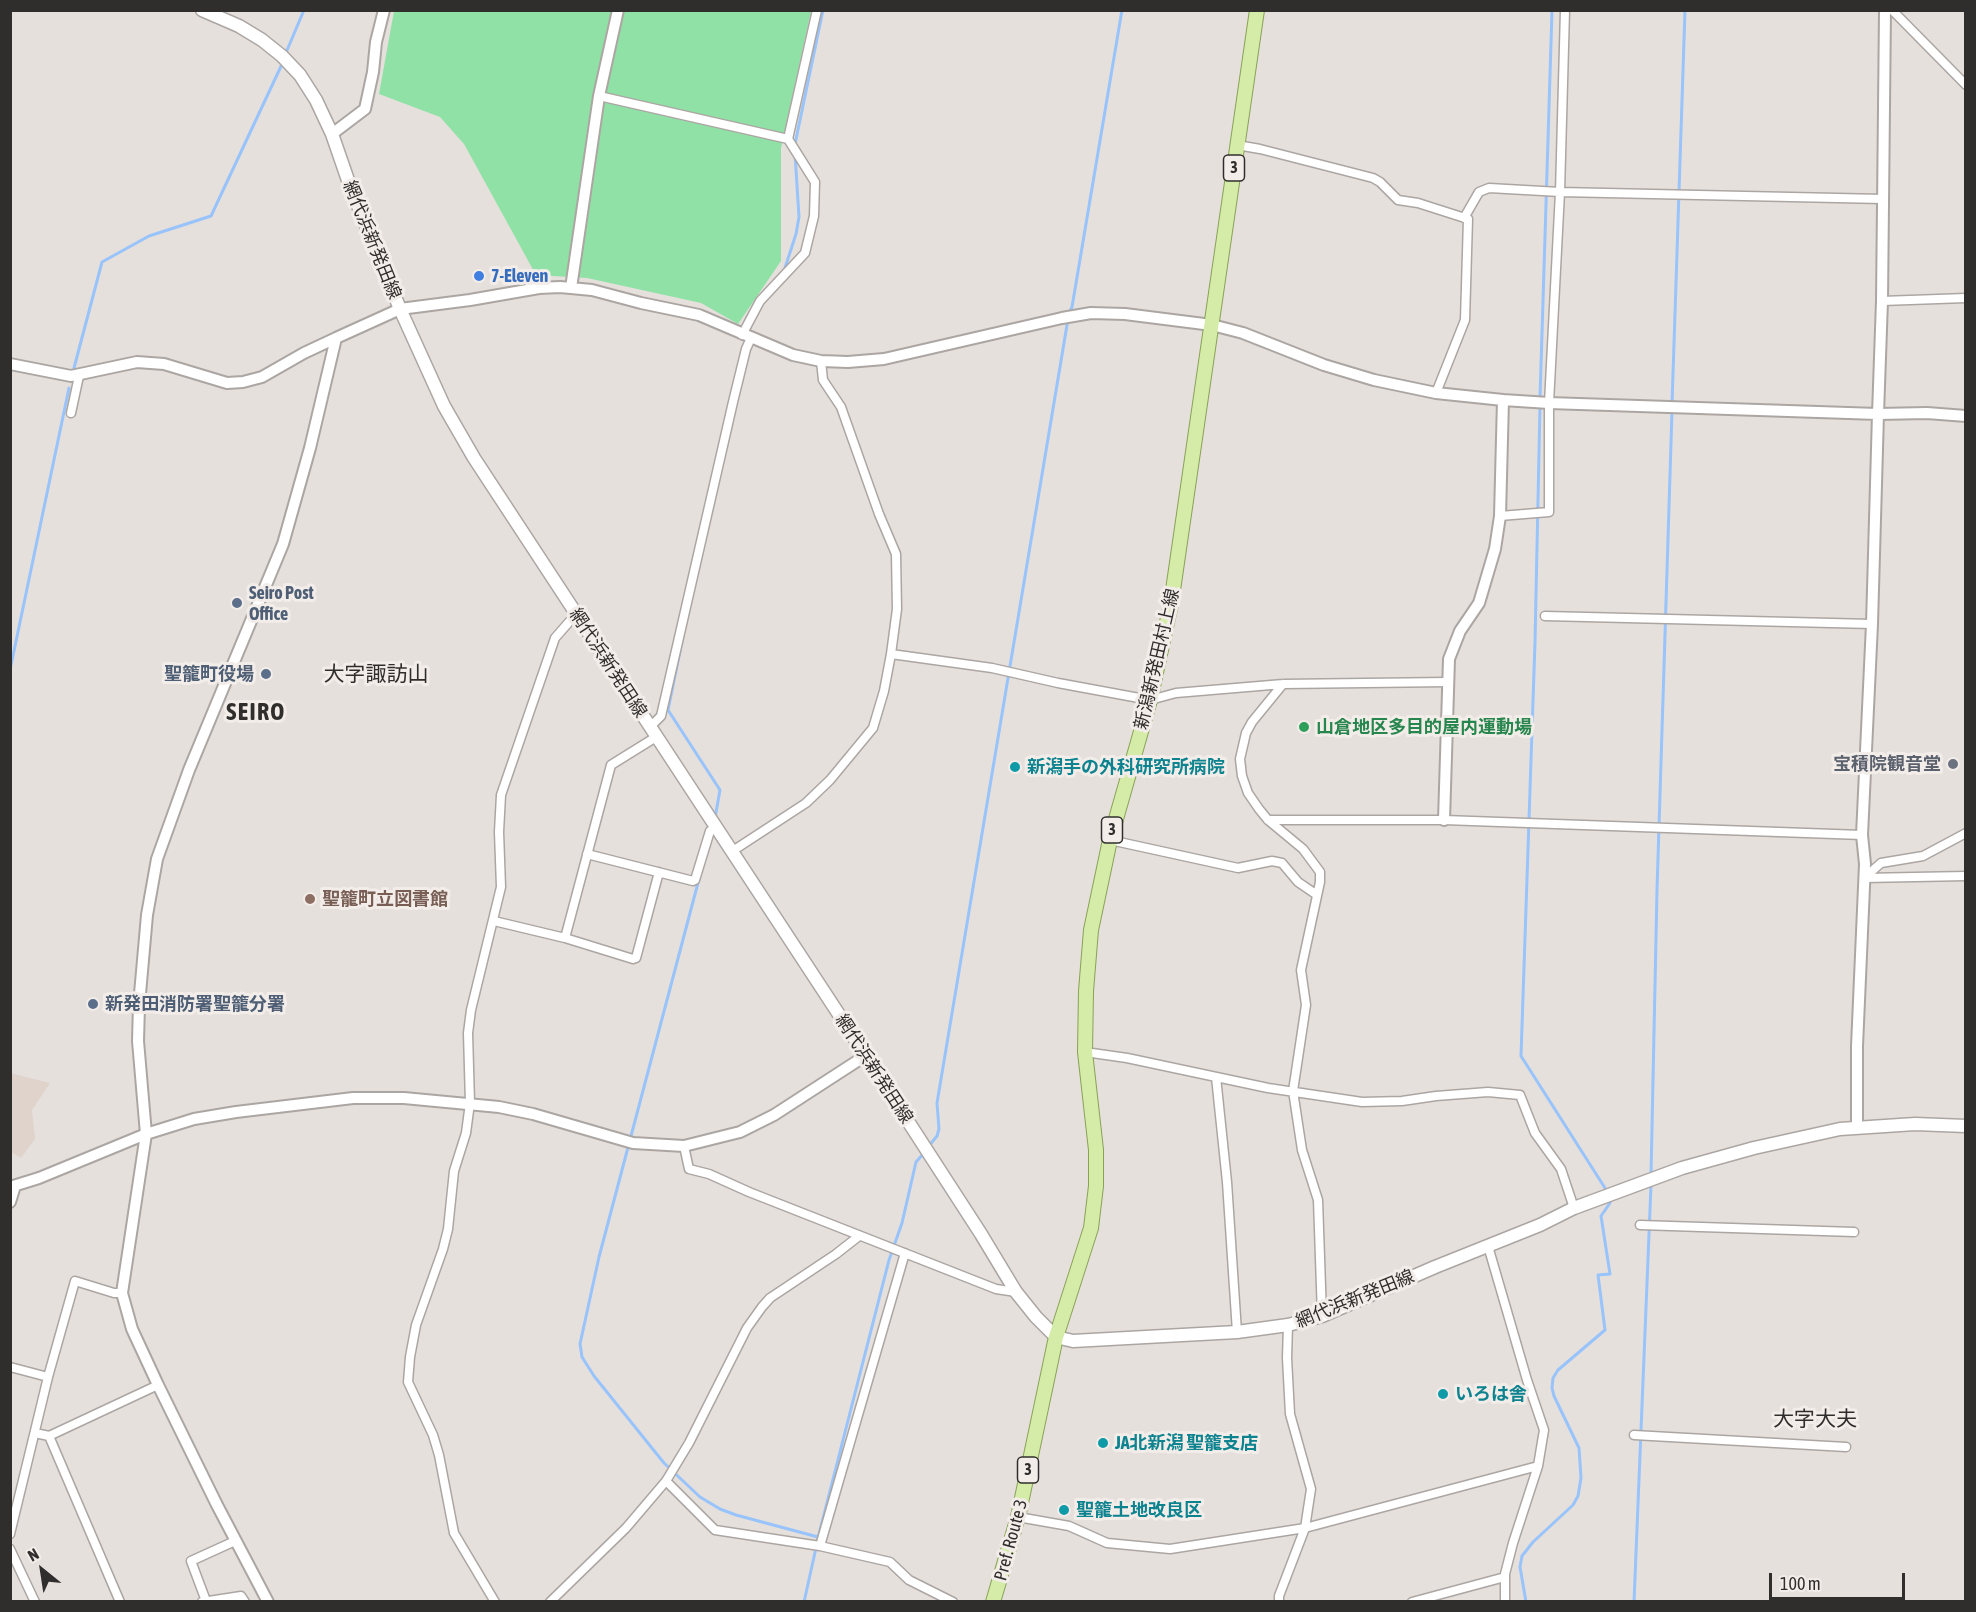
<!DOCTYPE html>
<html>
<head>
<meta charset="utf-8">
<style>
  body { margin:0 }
  #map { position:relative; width:1976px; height:1612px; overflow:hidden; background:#e6e0dd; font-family:"Asap Condensed",sans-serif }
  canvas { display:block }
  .frame { position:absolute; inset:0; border:12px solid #302e2d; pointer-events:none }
  .north { position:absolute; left:12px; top:1540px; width:60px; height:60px; -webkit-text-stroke:4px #f3edea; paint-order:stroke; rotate:330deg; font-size:16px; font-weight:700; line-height:24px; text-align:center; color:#302e2d }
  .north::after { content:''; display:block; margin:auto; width:21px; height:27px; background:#302e2d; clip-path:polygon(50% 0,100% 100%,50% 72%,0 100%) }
  .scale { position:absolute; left:1769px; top:1573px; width:136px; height:27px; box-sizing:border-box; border:3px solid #302e2d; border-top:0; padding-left:8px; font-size:18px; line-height:21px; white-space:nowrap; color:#302e2d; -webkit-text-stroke:4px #f3edea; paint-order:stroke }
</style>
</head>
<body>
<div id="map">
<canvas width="1976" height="1612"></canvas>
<div class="frame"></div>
<div class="north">N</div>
<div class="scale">100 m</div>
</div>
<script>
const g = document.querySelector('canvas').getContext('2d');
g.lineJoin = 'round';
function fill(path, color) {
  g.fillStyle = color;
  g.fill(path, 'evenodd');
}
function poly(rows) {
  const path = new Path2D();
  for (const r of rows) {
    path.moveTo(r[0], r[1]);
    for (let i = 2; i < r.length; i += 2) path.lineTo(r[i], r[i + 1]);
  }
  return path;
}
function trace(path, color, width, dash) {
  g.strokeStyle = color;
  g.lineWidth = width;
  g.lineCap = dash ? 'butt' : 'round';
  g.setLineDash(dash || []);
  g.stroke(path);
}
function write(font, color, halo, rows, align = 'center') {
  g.font = font + ' "Asap Condensed","Noto Sans JP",sans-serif';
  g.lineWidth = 6;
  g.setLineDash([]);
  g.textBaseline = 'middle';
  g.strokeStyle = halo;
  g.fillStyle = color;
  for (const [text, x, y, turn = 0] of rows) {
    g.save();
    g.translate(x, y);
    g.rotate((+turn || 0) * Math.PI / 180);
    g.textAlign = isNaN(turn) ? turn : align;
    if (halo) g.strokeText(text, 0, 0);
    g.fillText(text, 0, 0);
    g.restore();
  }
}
const built = poly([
  [10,1073,50,1083,32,1110,35,1139,21,1158,11,1152]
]);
const green = poly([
  [394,11,811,11,781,148,781,261,738,324,701,303,587,278,536,275,464,144,440,117,379,94]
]);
const stream = poly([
  [285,55,304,10],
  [795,144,823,10],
  [784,271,796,234,799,217,795,154],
  [1069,313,1072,307,1122,10],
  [74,368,102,262,149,236,211,216,283,62],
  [1540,398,1552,10],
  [1672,404,1685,10],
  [1540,405,1535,642,1521,1056,1605,1188],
  [682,641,668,710,720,790,715,818],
  [10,670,69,388],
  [699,879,599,1257,580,1344,582,1357,594,1376,664,1463,700,1497,720,1509,736,1515,818,1537],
  [928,1147,937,1136,939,1129,937,1103,1068,319],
  [1651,1175,1657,890,1672,411],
  [818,1538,889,1260,902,1223,916,1162,924,1153],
  [804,1602,816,1548],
  [1526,1602,1520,1567,1522,1556,1533,1542,1573,1505,1578,1496,1581,1478,1579,1448,1554,1396,1552,1388,1553,1378,1558,1370,1605,1330,1598,1275,1610,1274,1601,1216,1610,1203],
  [1634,1602,1651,1185]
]);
const minor = poly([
  [1892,10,1966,85],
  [599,96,788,139,815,182,814,216,805,253,760,301,742,335],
  [788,139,817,10],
  [1237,145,1260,149,1373,178,1380,182,1398,200,1418,203,1468,219,1465,320,1436,393],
  [1464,218,1479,192,1489,188,1560,192,1883,199],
  [1882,301,1966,298],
  [71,413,79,376],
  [1500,516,1549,512,1549,403,1560,192,1565,10],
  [1545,616,1872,624],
  [891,654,992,668,1058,683,1150,700,1176,693,1283,684,1448,682],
  [1283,684,1252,722,1246,733,1240,759,1242,776,1248,793,1259,809,1268,820,1303,849,1320,872,1320,882,1301,970,1306,1005,1293,1091,1302,1150,1318,1200,1322,1316],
  [650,727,661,716,733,402,746,349,751,338],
  [1268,820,1444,820,1862,835],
  [1110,840,1238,868,1272,861,1282,863,1298,882,1317,895],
  [731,852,806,803,830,780,873,728,884,691,891,654,897,609,896,554,879,514,841,407,823,380,821,361],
  [587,854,693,881,695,880,710,831,715,827],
  [1864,878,1881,863,1923,856,1966,833],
  [1864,878,1966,876],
  [494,921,565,938,611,765,656,737],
  [565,938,633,959,636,958,659,872],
  [1085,1052,1127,1058,1268,1088,1362,1102,1402,1101,1436,1096,1488,1092,1520,1095,1535,1133,1561,1169,1574,1208],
  [1216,1077,1227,1182,1237,1332],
  [684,1146,689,1169,709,1174,749,1192,996,1289,1016,1292],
  [1640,1225,1854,1232],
  [1488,1246,1527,1380,1544,1430,1538,1466,1513,1543,1505,1574,1505,1602],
  [10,1367,48,1377],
  [35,1433,49,1436,158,1385],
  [1634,1435,1846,1447],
  [49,1436,120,1602],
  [666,1481,715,1530,820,1546,890,1562,909,1580,953,1602],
  [1018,1517,1069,1526,1107,1543,1170,1549,1305,1528,1538,1466],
  [10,1534,48,1377,75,1281,114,1293,122,1293],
  [820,1546,905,1253],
  [10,1549,35,1602],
  [206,1601,191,1561,235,1541],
  [202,1602,241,1596,245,1602],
  [495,1602,454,1533,439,1455,433,1435,408,1382,410,1357,416,1325,443,1249,448,1229,454,1171,466,1133,470,1103,468,1033,471,1010,501,887,499,832,501,795,555,638,576,614],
  [550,1602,626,1528,666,1481,689,1443,747,1328,762,1307,770,1298,836,1254,859,1236],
  [1279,1602,1279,1596,1305,1528,1311,1489,1290,1414,1287,1358,1288,1325],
  [1412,1602,1505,1577]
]);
const tertiary = poly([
  [1885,10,1882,301,1878,414,1927,413,1966,416],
  [332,134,365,109,373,72,376,42,384,10],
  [571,288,599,96,618,10],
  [10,364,71,376,137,362,164,364,227,383,243,382,262,377,304,353,336,338],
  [1503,400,1549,403,1878,414,1872,624,1862,835,1865,864,1857,1046,1857,1127],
  [10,1187,39,1178,146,1134,194,1119,236,1112,353,1098,404,1098,499,1107,533,1114,633,1143,684,1146,740,1132,774,1115,865,1056],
  [10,1202,15,1186],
  [268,1602,217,1505,158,1385,132,1329,122,1293,146,1134,138,1041,139,1005,147,915,157,859,189,770,283,544,310,448,336,338,400,309,470,300,539,288,560,287,592,290,641,303,699,315,793,355,821,361,848,362,884,359,1062,318,1091,313,1125,314,1212,325,1243,333,1324,365,1374,380,1436,393,1503,400,1500,516,1495,549,1479,603,1460,631,1449,659,1444,820]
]);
const secondary = poly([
  [202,10,239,26,262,40,282,56,300,75,316,100,332,134,350,186,400,309,444,406,474,458,836,1010,981,1234,1016,1292,1036,1317,1056,1337,1073,1341,1237,1332,1288,1325,1322,1316,1435,1267,1540,1225,1574,1208,1682,1168,1754,1148,1840,1129,1915,1124,1966,1126]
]);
const primary = poly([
  [993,1602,1018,1517,1056,1337,1091,1228,1096,1186,1096,1150,1085,1052,1086,991,1091,930,1110,840,1150,700,1171,604,1257,10]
]);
const markers = [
  [479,276,6,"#3f7fe0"],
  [237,603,6,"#5c6f8a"],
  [266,674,6,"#5c6f8a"],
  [1304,727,6,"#2e9e5b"],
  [1953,764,6,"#6b7280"],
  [1015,767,6,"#0f9aa8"],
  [310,899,6,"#8d6e63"],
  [93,1004,6,"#5c6f8a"],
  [1443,1394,6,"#0f9aa8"],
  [1103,1443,6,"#0f9aa8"],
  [1064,1510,6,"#0f9aa8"]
];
const shields = [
  [1234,168,21],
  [1112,830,21],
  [1028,1470,21]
];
const shieldNames = [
  ["3",1234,168],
  ["3",1112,830],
  ["3",1028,1470]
];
const streetNames = [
  ["網代浜新発田線",372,240,68],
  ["新潟新発田村上線",1157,659,-77],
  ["網代浜新発田線",608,663,57],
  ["網代浜新発田線",874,1069,57],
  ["網代浜新発田線",1355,1299,-22],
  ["Pref. Route 3",1011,1540,-75]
];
const shopNames = [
  ["7-Eleven",491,276]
];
const serviceNames = [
  ["Seiro Post",249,593],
  ["Office",249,614],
  ["聖籠町役場",254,674,"right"],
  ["新発田消防署聖籠分署",105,1004]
];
const leisureNames = [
  ["山倉地区多目的屋内運動場",1316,727]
];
const worshipNames = [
  ["宝積院観音堂",1941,764]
];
const cultureNames = [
  ["新潟手の外科研究所病院",1027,767],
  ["いろは舎",1455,1394],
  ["JA北新潟 聖籠支店",1115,1443],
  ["聖籠土地改良区",1076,1510]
];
const educationNames = [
  ["聖籠町立図書館",322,899]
];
const quarterNames = [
  ["大字諏訪山",376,674],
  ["大字大夫",1815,1419]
];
const districtNames = [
  ["SEIRO",256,712]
];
fill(built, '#dfd3cc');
fill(green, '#90e1a6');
trace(stream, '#98c3fb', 3);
trace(minor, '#aca6a3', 11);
trace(tertiary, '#aca6a3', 14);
trace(secondary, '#aca6a3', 15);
trace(primary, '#89a257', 16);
trace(minor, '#fff', 8);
trace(tertiary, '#fff', 10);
trace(secondary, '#fff', 12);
trace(primary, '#d5eca8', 14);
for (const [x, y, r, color] of markers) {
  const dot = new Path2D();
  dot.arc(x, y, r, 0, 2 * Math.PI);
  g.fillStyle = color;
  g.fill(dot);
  trace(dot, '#f3edea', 2);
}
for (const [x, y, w] of shields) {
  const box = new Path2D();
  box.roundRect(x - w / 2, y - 13, w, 26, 4.5);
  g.fillStyle = '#f3edea';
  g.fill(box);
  trace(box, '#302e2d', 1.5);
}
write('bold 16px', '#302e2d', null, shieldNames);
write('18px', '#302e2d', '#f3edea', streetNames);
write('bold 18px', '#366cbe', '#f3edea', shopNames, 'left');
write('bold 18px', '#4e5e75', '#f3edea', serviceNames, 'left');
write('bold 18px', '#27864d', '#f3edea', leisureNames, 'left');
write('bold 18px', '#5b616d', '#f3edea', worshipNames, 'right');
write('bold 18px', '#0d838f', '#f3edea', cultureNames, 'left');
write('bold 18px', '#785e54', '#f3edea', educationNames, 'left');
write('21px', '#302e2d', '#f3edea', quarterNames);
g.letterSpacing = '1.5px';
write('bold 24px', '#302e2d', '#f3edea', districtNames);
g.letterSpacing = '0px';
</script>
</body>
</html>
